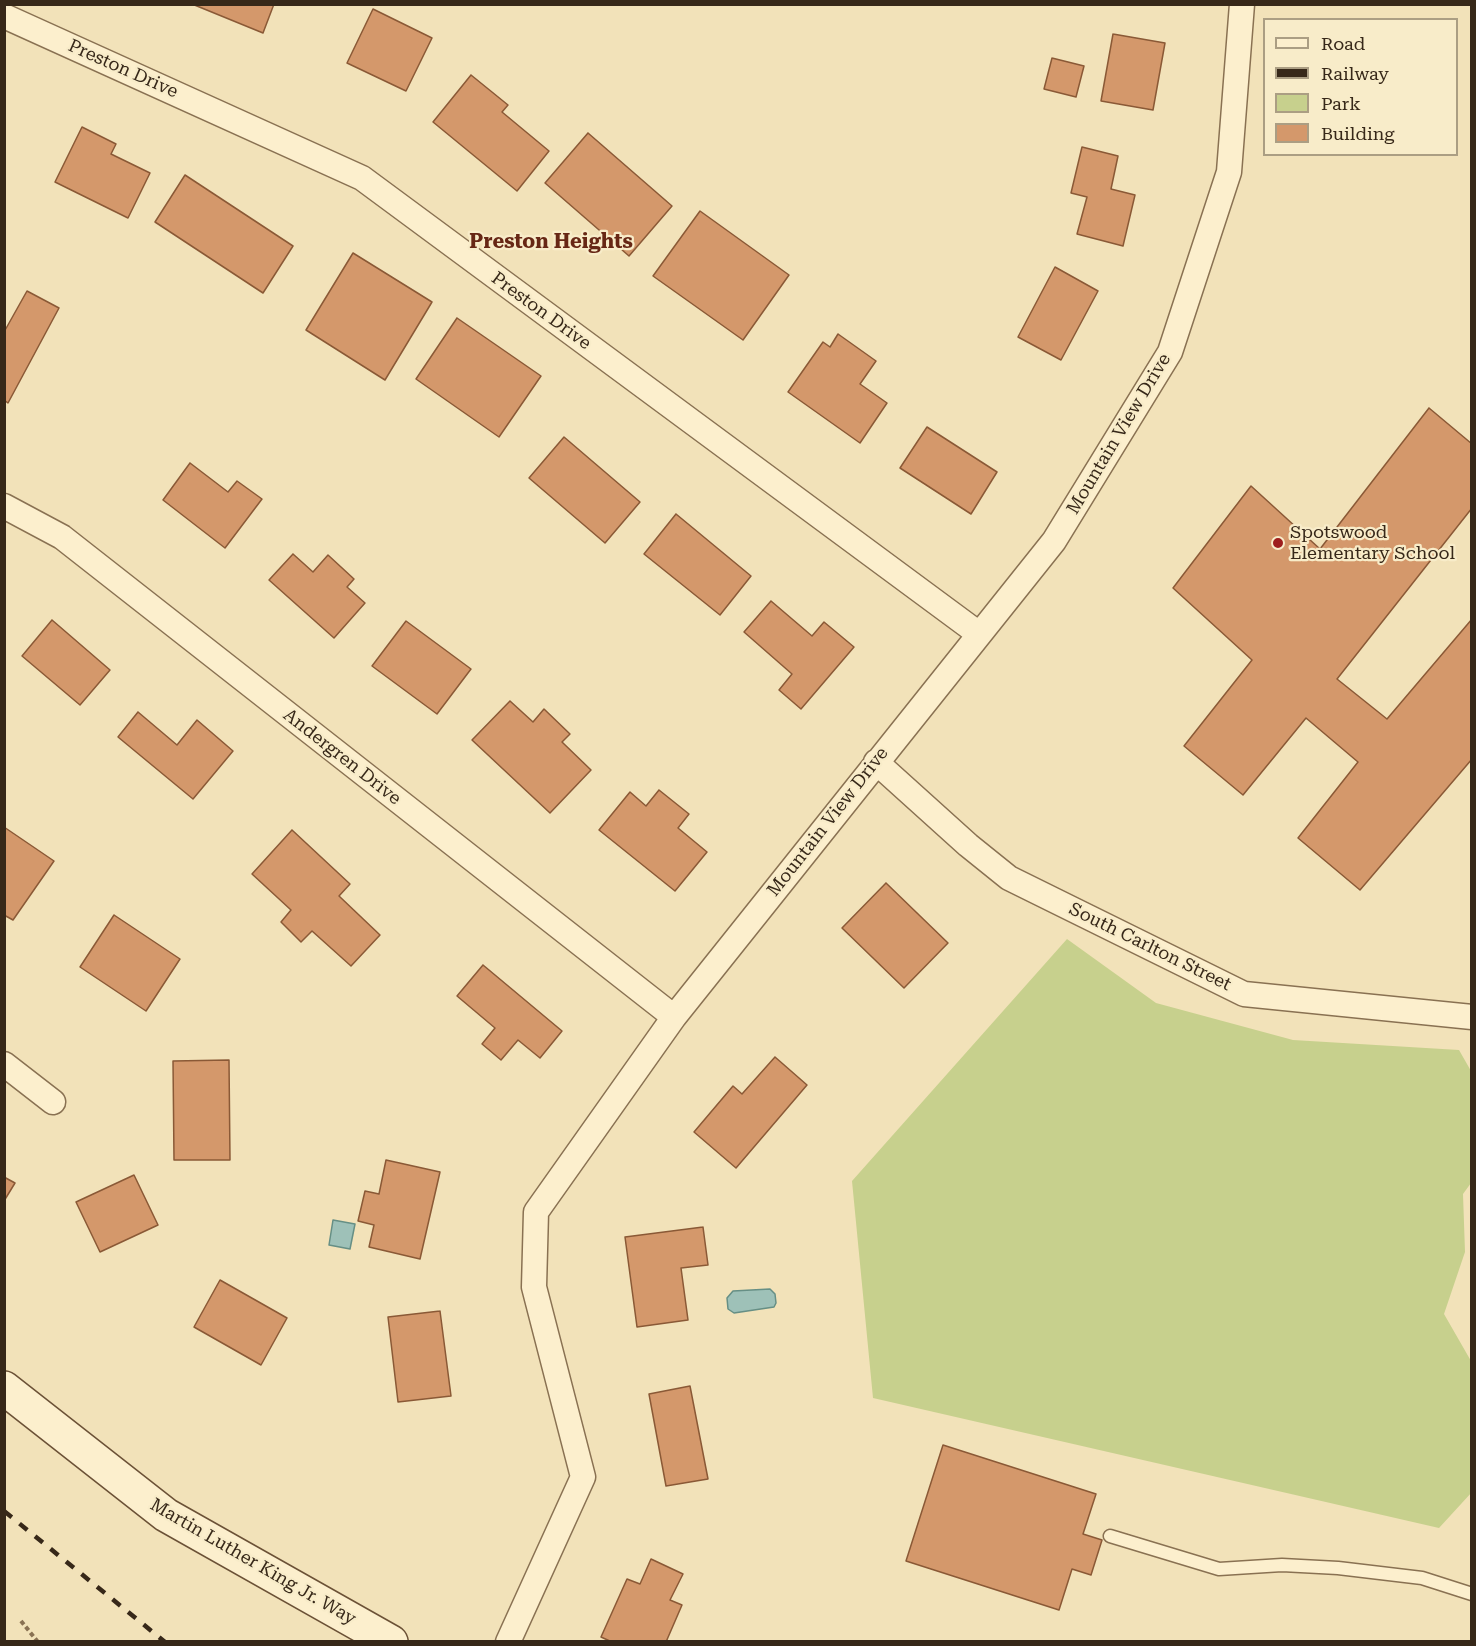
<!DOCTYPE html>
<html>
<head>
<meta charset="utf-8">
<style>
  body { margin:0 }
  #map { position:relative; width:1476px; height:1646px; overflow:hidden; background:#f2e2b9; font-family:"Roboto Serif",serif }
  canvas { display:block }
  .frame { position:absolute; inset:0; border:6px solid #372819; pointer-events:none }
  .legend { position:absolute; left:1263px; top:18px; width:195px; height:138px; box-sizing:border-box; background:#f8ecc9; border:2px solid #ab9e83; margin:0; padding:8px 10px; list-style:none; font-size:18px; color:#372819 }
  .legend li { display:flex; align-items:center; gap:12px; height:30px }
  .legend b { width:30px; border:2px solid #ab9e83 }
</style>
</head>
<body>
<div id="map">
<canvas width="1476" height="1646"></canvas>
<div class="frame"></div>
<ul class="legend">
<li><b style="height:8px;background:#fcefcd"></b>Road</li>
<li><b style="height:8px;background:#372819"></b>Railway</li>
<li><b style="height:16px;background:#c7d08d"></b>Park</li>
<li><b style="height:16px;background:#d4986b"></b>Building</li>
</ul>
</div>
<script>
const g = document.querySelector('canvas').getContext('2d');
g.lineJoin = 'round';
function fill(path, color) {
  g.fillStyle = color;
  g.fill(path, 'evenodd');
}
function poly(rows) {
  const path = new Path2D();
  for (const r of rows) {
    path.moveTo(r[0], r[1]);
    for (let i = 2; i < r.length; i += 2) path.lineTo(r[i], r[i + 1]);
  }
  return path;
}
function trace(path, color, width, dash) {
  g.strokeStyle = color;
  g.lineWidth = width;
  g.lineCap = dash ? 'butt' : 'round';
  g.setLineDash(dash || []);
  g.stroke(path);
}
function write(font, color, halo, rows, align = 'center') {
  g.font = font + ' "Roboto Serif",serif';
  g.lineWidth = 4.5;
  g.setLineDash([]);
  g.textBaseline = 'middle';
  g.strokeStyle = halo;
  g.fillStyle = color;
  for (const [text, x, y, turn = 0] of rows) {
    g.save();
    g.translate(x, y);
    g.rotate((+turn || 0) * Math.PI / 180);
    g.textAlign = isNaN(turn) ? turn : align;
    if (halo) g.strokeText(text, 0, 0);
    g.fillText(text, 0, 0);
    g.restore();
  }
}
const green = poly([
  [1067,939,1156,1003,1293,1040,1459,1050,1471,1071,1471,1183,1463,1194,1465,1252,1444,1314,1471,1361,1472,1492,1439,1528,873,1398,852,1181]
]);
const water = poly([
  [333,1220,355,1224,350,1249,329,1245,333,1220],
  [770,1289,775,1294,776,1303,774,1307,734,1313,728,1309,727,1298,733,1291,770,1289]
]);
const building = poly([
  [192,4,274,4,263,33,192,4],
  [373,9,432,38,406,91,347,63,373,9],
  [1113,34,1165,43,1153,110,1101,101,1113,34],
  [1052,58,1084,66,1076,97,1044,89,1052,58],
  [471,75,508,105,502,112,549,151,517,191,433,122,471,75],
  [82,127,116,144,111,154,150,173,128,218,55,182,82,127],
  [588,133,672,206,629,256,545,183,588,133],
  [1082,147,1118,156,1111,189,1135,195,1123,246,1077,234,1087,197,1071,193,1082,147],
  [185,175,293,246,263,293,155,222,185,175],
  [700,211,789,275,743,340,653,276,700,211],
  [353,253,432,302,385,380,306,330,353,253],
  [1055,267,1098,291,1061,360,1018,337,1055,267],
  [27,291,59,308,8,403,4,400,4,332,27,291],
  [457,318,541,376,499,437,416,379,457,318],
  [838,334,876,361,860,384,887,403,860,443,788,392,823,342,830,347,838,334],
  [1429,408,1472,444,1472,508,1337,679,1387,719,1472,619,1472,759,1360,890,1298,838,1358,762,1306,718,1243,795,1184,746,1252,660,1173,588,1251,486,1320,549,1429,408],
  [927,427,997,472,971,514,900,468,927,427],
  [564,437,640,502,605,543,529,478,564,437],
  [190,463,228,492,237,481,262,499,225,548,163,500,190,463],
  [676,514,751,576,720,615,644,554,676,514],
  [293,554,313,572,328,555,354,579,347,587,365,603,334,638,269,580,293,554],
  [771,601,812,636,824,622,854,647,801,709,779,690,792,674,744,632,771,601],
  [52,620,110,670,80,705,22,656,52,620],
  [406,621,471,669,437,714,372,666,406,621],
  [510,701,533,722,544,709,570,734,562,742,591,770,550,813,472,740,510,701],
  [138,712,177,745,197,720,233,751,193,799,118,737,138,712],
  [659,790,689,814,678,828,707,852,675,891,599,830,630,792,646,806,659,790],
  [4,827,54,861,13,920,4,915,4,827],
  [292,830,350,884,339,896,380,935,351,966,312,931,301,942,281,922,291,910,252,874,292,830],
  [886,883,948,943,904,988,842,928,886,883],
  [114,915,180,959,146,1011,80,967,114,915],
  [483,965,562,1031,540,1058,518,1040,501,1060,482,1044,495,1028,457,996,483,965],
  [775,1057,807,1085,736,1168,694,1132,733,1086,742,1094,775,1057],
  [229,1060,230,1160,174,1160,173,1061,229,1060],
  [386,1160,440,1172,420,1259,369,1247,374,1225,358,1221,365,1191,379,1194,386,1160],
  [134,1175,158,1225,100,1252,76,1202,134,1175],
  [4,1177,15,1183,4,1201,4,1177],
  [703,1227,708,1265,681,1268,688,1320,637,1327,625,1237,703,1227],
  [220,1280,287,1318,261,1365,194,1327,220,1280],
  [440,1311,451,1396,398,1402,388,1317,440,1311],
  [690,1386,708,1479,666,1486,649,1394,690,1386],
  [943,1445,1096,1494,1083,1534,1102,1540,1091,1575,1072,1569,1059,1610,906,1561,943,1445],
  [651,1559,683,1574,670,1600,682,1605,666,1642,612,1642,601,1637,627,1579,640,1584,651,1559]
]);
const path = poly([
  [21,1621,38,1642]
]);
const service = poly([
  [1110,1536,1219,1569,1282,1565,1338,1568,1422,1578,1472,1594]
]);
const minor = poly([
  [4,16,362,178,979,634],
  [4,506,62,537,674,1017],
  [876,762,968,845,1009,878,1244,994,1472,1017],
  [4,1064,53,1102],
  [508,1642,583,1477,534,1287,536,1212,674,1017,1054,541,1170,352,1229,172,1242,4]
]);
const secondary = poly([
  [4,1388,166,1515,391,1642]
]);
const rail = poly([
  [4,1511,165,1642]
]);
const markers = [
  [1278,543,6,"#9e1e1d"]
];
const streetNames = [
  ["Preston Drive",123,69,24],
  ["Preston Drive",541,311,36],
  ["Mountain View Drive",1119,434,-59],
  ["Andergren Drive",342,757,38],
  ["Mountain View Drive",828,822,-52],
  ["South Carlton Street",1150,947,26],
  ["Martin Luther King Jr. Way",253,1562,30]
];
const poiNames = [
  ["Spotswood",1290,533],
  ["Elementary School",1290,554]
];
const neighbourhoodNames = [
  ["Preston Heights",551,242]
];
fill(green, '#c7d08d');
fill(water, '#9ec1b8');
trace(water, '#668f85', 1.5);
fill(building, '#d4986b');
trace(building, '#8a5936', 1.5);
trace(service, '#897152', 15);
trace(minor, '#897152', 27);
trace(secondary, '#6b5136', 36);
trace(path, '#897152', 4, [4.5, 3]);
trace(service, '#fcefcd', 12);
trace(minor, '#fcefcd', 24);
trace(secondary, '#fcefcd', 33);
trace(rail, '#372819', 4.5, [10, 10]);
for (const [x, y, r, color] of markers) {
  const dot = new Path2D();
  dot.arc(x, y, r, 0, 2 * Math.PI);
  g.fillStyle = color;
  g.fill(dot);
  trace(dot, '#f8ecc9', 2);
}
write('18px', '#372819', '#f8ecc9', streetNames);
write('18px', '#372819', '#f8ecc9', poiNames, 'left');
write('bold 20px', '#672715', '#f8ecc9', neighbourhoodNames);
</script>
</body>
</html>
